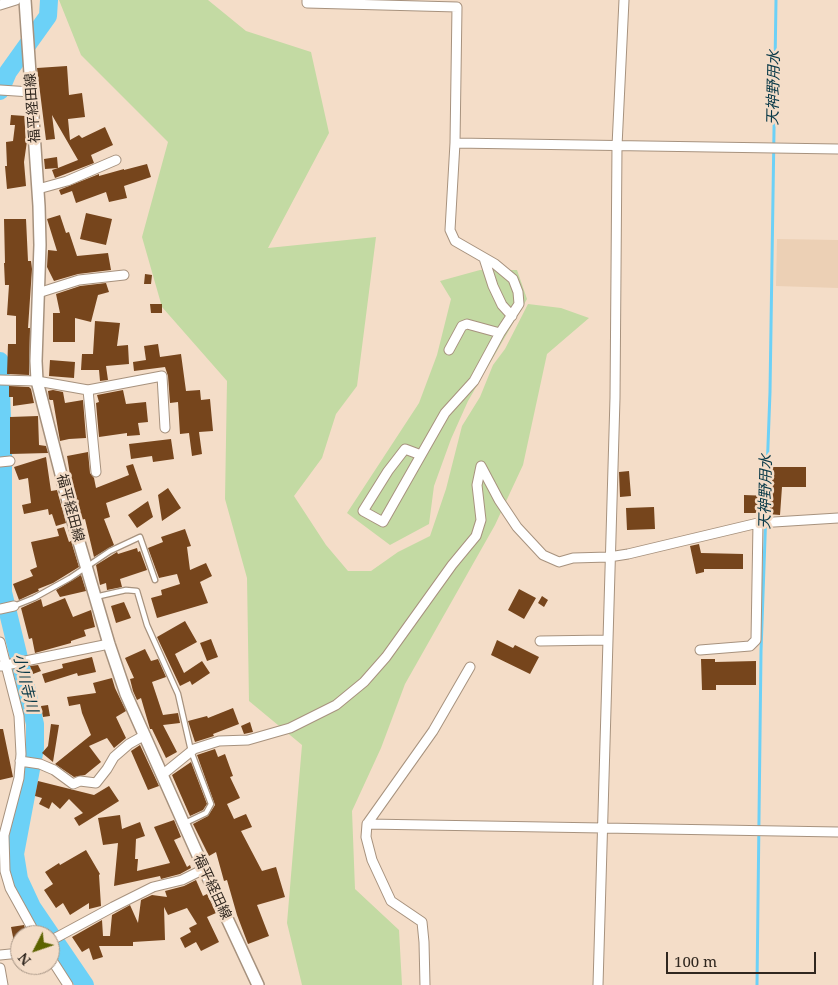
<!DOCTYPE html>
<html>
<head>
<meta charset="utf-8">
<style>
  body { margin:0 }
  #map { position:relative; width:838px; height:985px; overflow:hidden; background:#f4ddc8; font-family:"Noto Serif",serif }
  canvas { display:block }
  .north { position:absolute; left:10px; top:925px; width:50px; height:50px; box-sizing:border-box; background:#f4ddc8; border:1px solid #a69484; border-radius:50%; rotate:229deg; font-size:14px; font-weight:700; line-height:20px; text-align:center; color:#30271f }
  .north::after { content:''; display:block; margin:auto; width:18px; height:22px; background:#5c6300; clip-path:polygon(50% 0,100% 100%,50% 72%,0 100%) }
  .scale { position:absolute; left:666px; top:952px; width:150px; height:22px; box-sizing:border-box; border:2px solid #30271f; border-top:0; padding-left:6px; font-size:15px; line-height:18px; white-space:nowrap; color:#30271f; -webkit-text-stroke:4px #f4ddc8; paint-order:stroke }
</style>
</head>
<body>
<div id="map">
<canvas width="838" height="985"></canvas>
<div class="north">N</div>
<div class="scale">100 m</div>
</div>
<script>
const g = document.querySelector('canvas').getContext('2d');
g.lineJoin = 'round';
function fill(path, color) {
  g.fillStyle = color;
  g.fill(path, 'evenodd');
}
function poly(rows) {
  const path = new Path2D();
  for (const r of rows) {
    path.moveTo(r[0], r[1]);
    for (let i = 2; i < r.length; i += 2) path.lineTo(r[i], r[i + 1]);
  }
  return path;
}
function trace(path, color, width, dash) {
  g.strokeStyle = color;
  g.lineWidth = width;
  g.lineCap = dash ? 'butt' : 'round';
  g.setLineDash(dash || []);
  g.stroke(path);
}
function write(font, color, halo, rows, align = 'center') {
  g.font = font + ' "Noto Serif","Noto Sans JP",serif';
  g.lineWidth = 5;
  g.setLineDash([]);
  g.textBaseline = 'middle';
  g.strokeStyle = halo;
  g.fillStyle = color;
  for (const [text, x, y, turn = 0] of rows) {
    g.save();
    g.translate(x, y);
    g.rotate((+turn || 0) * Math.PI / 180);
    g.textAlign = isNaN(turn) ? turn : align;
    if (halo) g.strokeText(text, 0, 0);
    g.fillText(text, 0, 0);
    g.restore();
  }
}
const built = poly([
  [777,239,838,240,838,288,776,286]
]);
const green = poly([
  [59,0,208,0,246,31,311,52,329,133,268,248,376,237,357,386,336,414,322,458,294,496,326,545,348,571,371,571,398,552,430,536,446,489,462,426,480,397,493,365,505,349,528,304,561,308,589,318,547,354,523,465,495,525,405,684,381,748,352,811,355,889,399,930,402,985,302,985,287,923,302,745,249,701,247,578,225,499,227,381,162,307,142,237,168,142,81,55],
  [480,270,517,270,527,299,468,401,451,439,434,486,429,524,390,545,347,513,419,403,437,355,451,299,440,281]
]);
const stream = poly([
  [766,499,770,392,776,0],
  [757,985,761,651,766,510]
]);
const river = poly([
  [0,91,8,72,48,16,49,0],
  [0,361,3,447,3,592,35,724,35,748,15,854,19,879,32,907,85,985]
]);
const building = poly([
  [67,66,69,95,82,93,85,117,68,119,70,140,79,135,82,138,105,127,113,145,91,155,94,163,55,178,52,170,58,168,45,169,44,159,57,157,58,168,78,160,52,115,55,139,46,140,37,68],
  [11,115,25,116,27,141,24,162,26,186,7,189,5,166,7,166,6,142,13,141,15,125,10,125],
  [147,164,151,177,124,186,127,198,109,202,106,192,76,203,72,191,61,195,59,190,99,174,99,176,124,169,124,170],
  [86,213,112,219,106,245,80,239],
  [60,215,66,233,69,232,77,256,108,253,111,270,78,274,54,281,47,267,48,250,57,251,47,219],
  [4,219,26,219,28,261,31,261,32,269,28,328,30,328,29,375,7,374,8,344,16,344,16,316,7,315,9,285,5,285,4,263,5,263],
  [145,274,152,275,151,284,144,284],
  [106,283,109,292,98,295,91,322,75,318,75,342,53,342,53,313,60,313,56,294,80,286],
  [150,304,162,304,162,313,151,313],
  [95,321,120,323,117,346,128,345,129,364,106,366,108,380,100,381,99,370,81,370,82,354,93,354],
  [158,344,160,357,181,354,186,391,200,390,201,400,210,399,213,431,199,432,202,454,192,456,189,433,180,434,178,402,170,403,168,376,165,367,134,371,133,362,146,360,144,346],
  [50,360,75,362,74,378,49,376],
  [9,386,29,387,31,389,34,403,13,406,13,397,9,397],
  [53,390,63,392,65,403,83,400,86,438,69,439,60,441,53,400,50,400,49,399,48,391],
  [123,390,126,404,146,402,148,422,138,423,140,435,127,436,127,433,99,437,96,403,99,402,97,395],
  [38,416,39,445,46,446,48,453,10,454,10,417],
  [171,439,174,459,153,462,152,456,131,459,129,444],
  [88,452,90,473,94,478,96,488,129,475,126,466,133,464,142,490,106,503,110,517,104,519,114,545,94,557,85,519,80,520,72,487,67,456],
  [46,457,51,491,57,490,66,523,56,526,52,514,49,515,48,509,24,514,22,505,31,503,28,478,19,480,14,467],
  [772,467,806,467,806,487,782,487,780,515,768,514,768,513,744,513,744,495,769,496,769,487,772,487],
  [629,471,631,496,620,497,619,472],
  [168,488,181,508,162,521,158,495],
  [148,501,153,517,137,528,128,515],
  [654,507,655,529,627,530,626,508],
  [64,527,69,542,71,541,79,567,53,583,38,589,39,591,32,594,19,600,13,584,33,576,30,570,37,567,31,542,59,536,57,529],
  [185,529,191,546,187,547,190,570,206,563,212,576,200,582,208,603,157,618,151,598,162,595,161,590,180,584,177,574,159,578,148,548,163,542,161,537],
  [699,544,701,553,743,554,743,569,704,569,704,572,696,574,690,546],
  [137,548,138,552,140,551,147,570,120,579,122,587,107,590,106,583,100,585,96,565,117,552,118,554],
  [81,575,86,591,60,597,56,590],
  [519,589,536,598,524,619,508,610],
  [542,596,548,600,544,607,538,603],
  [65,598,73,617,91,610,95,627,84,630,86,636,71,641,71,643,35,653,32,638,29,639,21,608,41,599,43,607],
  [124,602,131,618,116,623,111,606],
  [185,621,197,642,175,654,184,673,202,661,210,673,192,685,190,681,180,686,157,637],
  [211,639,218,657,207,661,200,643],
  [497,640,513,648,515,645,539,657,530,674,491,655],
  [145,649,151,661,158,659,166,677,152,682,163,715,178,713,180,723,163,725,177,752,166,758,152,729,150,729,141,698,137,700,133,691,130,679,134,678,125,658],
  [92,657,96,672,78,676,77,673,45,683,42,674,63,668,62,664],
  [701,659,715,659,715,662,756,661,756,685,716,685,716,690,702,690],
  [38,665,41,671,33,674,30,666],
  [112,678,115,688,126,711,116,717,126,738,114,748,107,738,89,746,101,762,85,775,74,777,55,764,91,735,82,713,80,704,69,706,67,697,96,693,93,683],
  [48,705,50,716,43,717,41,706],
  [233,708,239,724,213,734,214,736,195,742,188,721,207,716,208,718],
  [250,722,253,732,244,734,241,726],
  [51,724,59,725,53,762,42,753,48,746],
  [0,729,3,729,13,777,0,780],
  [140,745,159,786,148,790,131,751],
  [215,749,218,757,225,754,233,776,230,777,240,798,227,804,234,819,246,814,252,827,241,831,262,871,276,867,285,897,257,905,269,936,248,944,237,915,227,880,224,881,216,852,209,856,193,824,208,816,215,805,197,755],
  [191,762,207,804,203,810,190,816,172,775],
  [38,781,94,795,109,786,119,801,79,826,74,818,83,813,69,799,60,809,52,802,49,809,39,804,42,798,35,796],
  [120,815,122,829,140,822,145,836,136,839,135,859,138,859,137,871,170,863,154,827,174,820,181,837,174,840,187,867,190,865,191,868,180,874,161,879,160,876,114,886,118,843,103,845,98,818],
  [86,850,100,874,99,875,101,906,89,909,89,903,70,915,63,903,56,908,44,890,53,884,45,872,59,863,60,865],
  [196,880,203,896,207,894,216,913,207,917,219,942,201,951,196,942,185,948,180,938,191,932,189,928,197,924,187,908,168,915,164,907,165,940,133,942,133,946,99,946,103,957,93,960,89,948,82,952,72,937,102,920,103,936,110,936,112,915,130,905,138,923,141,900,152,895,167,897,165,891,184,886],
  [24,925,27,935,20,935,20,947,15,947,11,927]
]);
const lane = poly([
  [95,597,126,590,137,591,147,625,178,694,191,751,211,804,206,813,185,823],
  [14,606,34,598,70,578,110,551,140,537,155,580]
]);
const street = poly([
  [307,0,307,3,457,7,455,143,838,149],
  [0,5,16,0],
  [0,90,31,92],
  [38,189,67,181,116,160],
  [484,258,493,286,502,305,512,316],
  [38,293,79,280,124,275],
  [449,350,462,326,467,324,500,333],
  [0,380,37,381,88,390,96,472],
  [88,390,162,376,165,428],
  [421,455,405,449,388,471,363,511,383,522,445,413,474,381,500,333,519,304,518,292,513,279,495,264,455,241,450,230,455,143],
  [0,462,10,461],
  [0,609,14,606],
  [540,641,607,640],
  [0,642,19,716,21,754,19,778,4,835,5,871,10,888,36,935],
  [700,650,750,646,756,640,758,523],
  [1,666,109,644],
  [20,761,40,764,54,770,73,784,80,781,96,783,107,769,114,757,129,744,145,735],
  [162,775,194,749,219,741,248,740,290,728,336,705,364,682,386,657,452,565,476,536,481,520,477,485,481,466,499,500,517,527,543,555,559,562,573,558,609,557,628,554,758,523,838,518],
  [367,824,433,731,470,667],
  [50,941,113,907,153,887,182,880,204,869],
  [0,955,20,953],
  [50,957,68,985],
  [0,968,3,985],
  [425,985,424,942,422,922,391,901,372,860,366,837,367,824,838,832],
  [598,985,615,398,617,146,624,0]
]);
const secondary = poly([
  [25,0,39,206,40,245,36,361,37,381,74,525,109,644,126,694,204,869,258,985]
]);
const streetNames = [
  ["福平経田線",33,108,-94],
  ["福平経田線",70,508,75],
  ["福平経田線",212,887,65]
];
const waterNames = [
  ["天神野用水",774,88,-89],
  ["天神野用水",766,492,-89],
  ["小川寺川",25,683,76]
];
fill(built, '#ecd0b5');
fill(green, '#c3daa3');
trace(stream, '#6cd1f7', 3);
trace(river, '#6cd1f7', 18);
fill(building, '#76451c');
trace(lane, '#a7927e', 7);
trace(street, '#a7927e', 11);
trace(secondary, '#a7927e', 14);
trace(lane, '#fff', 4.5);
trace(street, '#fff', 9);
trace(secondary, '#fff', 11);
write('14px', '#30271f', '#f4ddc8', streetNames);
write('italic 15px', '#083847', '#f4ddc8', waterNames);
</script>
</body>
</html>
